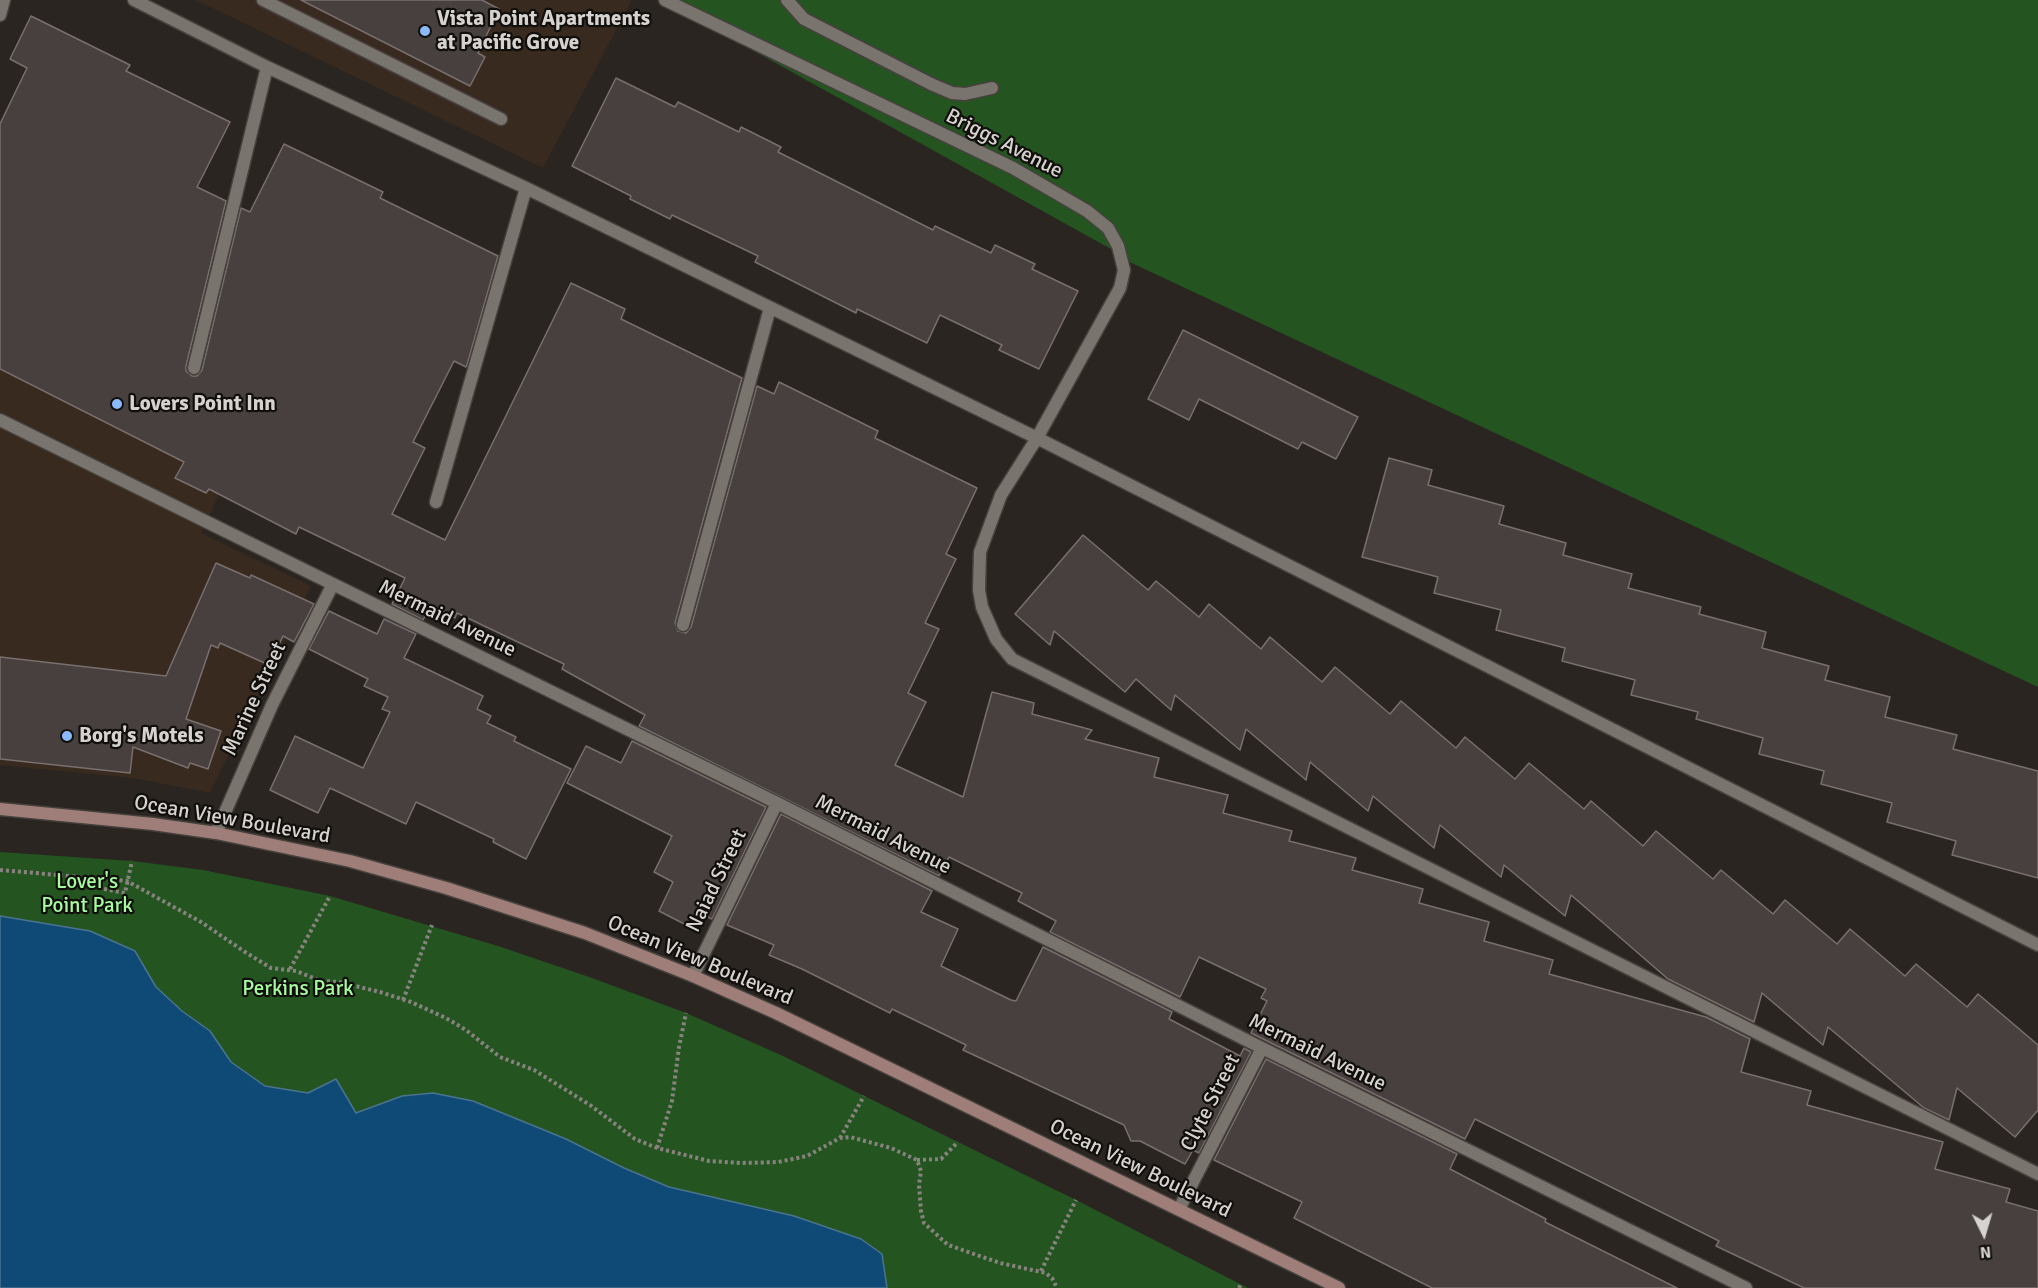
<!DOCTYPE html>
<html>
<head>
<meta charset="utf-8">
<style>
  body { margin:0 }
  #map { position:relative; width:2038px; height:1288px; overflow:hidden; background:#2a2520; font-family:Signika,sans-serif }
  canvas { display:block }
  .north { position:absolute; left:1954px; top:1204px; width:60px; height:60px; -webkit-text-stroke:4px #110f0c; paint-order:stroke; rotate:175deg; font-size:16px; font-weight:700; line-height:24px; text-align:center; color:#d6d2cf }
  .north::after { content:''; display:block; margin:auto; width:21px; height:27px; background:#d6d2cf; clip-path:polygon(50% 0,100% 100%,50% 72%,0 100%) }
</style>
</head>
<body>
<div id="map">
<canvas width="2038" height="1288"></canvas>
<div class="north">N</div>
</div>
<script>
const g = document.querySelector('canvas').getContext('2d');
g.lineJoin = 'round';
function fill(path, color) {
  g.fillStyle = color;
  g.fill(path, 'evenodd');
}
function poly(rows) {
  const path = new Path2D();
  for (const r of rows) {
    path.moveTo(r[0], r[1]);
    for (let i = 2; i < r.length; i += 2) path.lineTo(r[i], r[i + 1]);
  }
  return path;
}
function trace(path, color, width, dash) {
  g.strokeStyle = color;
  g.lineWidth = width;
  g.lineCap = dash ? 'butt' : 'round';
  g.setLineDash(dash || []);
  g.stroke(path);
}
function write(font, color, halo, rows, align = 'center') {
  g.font = font + ' Signika,sans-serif';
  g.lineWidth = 4.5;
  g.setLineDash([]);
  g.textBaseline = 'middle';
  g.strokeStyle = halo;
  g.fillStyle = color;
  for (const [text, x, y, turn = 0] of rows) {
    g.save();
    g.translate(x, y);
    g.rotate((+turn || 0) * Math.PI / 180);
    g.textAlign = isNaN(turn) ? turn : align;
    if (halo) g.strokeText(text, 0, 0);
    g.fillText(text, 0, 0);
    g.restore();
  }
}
const commercial = poly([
  [196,0,632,0,543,168],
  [0,312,249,430,201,533,311,586,210,793,133,778,0,765]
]);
const green = poly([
  [662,0,2038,0,2038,687,1121,258,1120,254],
  [0,852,132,861,203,870,330,896,498,946,592,978,686,1013,783,1056,1076,1200,1248,1288,0,1288]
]);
const water = poly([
  [0,916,90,931,135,951,156,987,182,1011,210,1031,231,1062,265,1086,308,1093,336,1079,356,1113,402,1096,433,1093,473,1101,566,1139,624,1168,669,1187,794,1216,861,1239,882,1254,887,1288,0,1288,0,916]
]);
const building = poly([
  [301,0,482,0,499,9,478,53,485,57,470,86,301,0],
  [31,16,130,65,126,71,230,122,197,187,226,201,186,366,186,371,192,376,197,376,202,370,241,208,250,212,284,144,383,192,380,198,498,256,467,365,466,367,454,361,413,442,425,448,392,514,445,540,571,283,625,309,621,319,742,378,675,623,678,631,686,633,691,627,757,386,774,394,779,382,878,431,875,438,977,488,946,554,956,559,925,623,939,629,908,693,926,702,895,765,963,797,992,692,1034,703,1032,714,1092,730,1085,739,1159,758,1154,777,1228,795,1223,813,1292,831,1289,841,1356,858,1352,870,1423,889,1419,903,1489,922,1484,941,1553,960,1549,974,1706,1017,1750,1039,1741,1072,1811,1091,1807,1105,1943,1142,1935,1169,2010,1189,2006,1202,2038,1211,2038,1288,1804,1288,1716,1246,1719,1241,1475,1119,1465,1139,1251,1033,1267,1001,1261,998,1266,989,1199,957,1180,997,1050,932,1056,921,1018,901,1022,893,949,857,939,876,639,726,645,715,562,669,564,664,457,613,455,618,431,605,423,620,392,604,405,578,299,527,296,534,209,489,206,493,175,478,184,462,0,369,0,124,27,68,10,59,31,16],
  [616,78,675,107,678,102,739,132,741,127,781,147,778,152,933,230,935,226,991,253,995,245,1035,264,1032,269,1078,291,1039,369,999,350,1002,345,940,315,927,343,857,309,856,313,755,262,758,256,672,215,670,219,630,199,631,196,572,166,616,78],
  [1183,330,1358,417,1336,459,1302,442,1298,449,1199,399,1189,420,1148,399,1183,330],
  [1389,458,1432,470,1428,485,1504,506,1499,524,1566,543,1563,555,1632,574,1628,588,1701,607,1699,614,1766,632,1762,648,1829,666,1825,680,1890,697,1885,717,1957,735,1953,749,2038,771,2038,878,1952,855,1956,841,1887,822,1892,803,1821,784,1824,771,1759,754,1763,738,1696,719,1698,712,1631,695,1635,680,1562,661,1565,648,1496,630,1501,610,1434,593,1438,577,1362,557,1389,458],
  [1083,535,1148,590,1156,581,1199,617,1209,604,1261,649,1270,637,1322,682,1335,667,1390,714,1401,701,1456,748,1465,737,1515,779,1529,763,1584,809,1591,801,1643,846,1656,831,1713,879,1721,870,1773,914,1785,900,1837,944,1850,929,1905,976,1916,964,1967,1007,1978,994,2038,1045,2038,1110,2015,1137,1957,1088,1949,1120,1924,1108,1828,1027,1823,1045,1762,993,1754,1022,1668,979,1571,895,1565,916,1504,865,1501,877,1440,825,1434,848,1373,796,1368,811,1310,762,1306,780,1246,729,1240,750,1175,695,1171,710,1136,679,1125,692,1054,631,1050,645,1015,614,1083,535],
  [216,563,250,578,251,575,314,604,294,642,283,636,269,665,220,643,218,648,211,645,186,719,221,731,208,769,190,763,188,768,133,747,130,773,0,759,0,657,166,676,216,563],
  [329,611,377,634,384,619,416,634,404,658,483,696,477,709,491,716,487,723,516,737,514,741,571,769,526,859,493,842,494,839,416,802,406,824,330,788,318,813,270,790,295,736,363,768,390,712,382,709,388,697,364,686,368,679,309,649,329,611],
  [632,741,766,807,712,919,703,915,696,930,659,911,673,882,654,872,672,836,567,783,586,746,621,763,632,741],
  [781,814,932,891,921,912,958,929,941,966,1011,1000,1016,1001,1043,947,1172,1012,1169,1019,1240,1056,1244,1048,1251,1052,1199,1153,1193,1150,1185,1164,1140,1141,1131,1141,1124,1125,963,1050,966,1045,892,1009,890,1013,802,969,769,955,774,945,727,925,781,814],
  [1266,1059,1457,1154,1450,1169,1546,1219,1545,1222,1677,1288,1432,1288,1294,1218,1302,1202,1214,1160,1266,1059]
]);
const path = poly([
  [0,870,127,881,201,922,245,952,271,968,296,971,321,981,339,982,380,992,411,1002,446,1018,466,1030,500,1057,534,1070,590,1105,635,1139,657,1148,709,1161,741,1163,778,1162,807,1156,840,1138,850,1137,891,1148,917,1160,921,1171,919,1185,921,1211,924,1223,948,1245,1000,1263,1046,1273,1052,1278,1057,1288],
  [104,889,125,893,132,861],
  [290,969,330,896],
  [403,1000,432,925],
  [840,1138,864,1096],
  [657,1148,672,1101,679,1047,686,1013],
  [917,1160,941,1159,958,1142],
  [1041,1271,1076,1200],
  [1239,1288,1241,1284]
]);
const lane = poly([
  [263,0,501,119],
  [787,0,804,19,931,84,952,93,965,94,992,88]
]);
const street = poly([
  [134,0,267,67,526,188,1037,438,2038,945],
  [665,0,1013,168,1087,211,1108,228,1118,246,1124,270,1120,288,1037,438,1001,495,980,552,979,590,982,607,996,639,1012,659,2038,1174],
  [0,15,4,0],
  [194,368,267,67],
  [0,420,777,803,1262,1048,1746,1288],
  [436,502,526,188],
  [683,625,770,308],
  [216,833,272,705,333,584],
  [693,976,777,803],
  [1179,1209,1262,1048]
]);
const secondary = poly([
  [0,809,153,824,216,833,350,861,446,888,585,933,693,976,776,1013,1339,1288]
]);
const markers = [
  [425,31,6,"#8abafc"],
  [117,404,6,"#8abafc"],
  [67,736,6,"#8abafc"]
];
const poiNames = [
  ["Vista Point Apartments",437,19],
  ["at Pacific Grove",437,43],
  ["Lovers Point Inn",129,404],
  ["Borg's Motels",79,736]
];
const streetNames = [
  ["Briggs Avenue",1004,144,27],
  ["Mermaid Avenue",447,619,26],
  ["Marine Street",255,699,-65],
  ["Ocean View Boulevard",232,820,10],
  ["Mermaid Avenue",883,835,27],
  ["Naiad Street",717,881,-64],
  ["Ocean View Boulevard",700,961,23],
  ["Mermaid Avenue",1317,1053,26],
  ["Clyte Street",1211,1103,-63],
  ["Ocean View Boulevard",1140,1169,26]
];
const parkNames = [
  ["Lover's",87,882],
  ["Point Park",87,906],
  ["Perkins Park",298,989]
];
fill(commercial, '#382a1e');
fill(green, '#245521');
fill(water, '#0e4a75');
trace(water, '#4a7390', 1.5);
fill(building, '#48403e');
trace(building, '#796f6e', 1.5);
trace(lane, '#46413d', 15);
trace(street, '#46413d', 15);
trace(secondary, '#46413d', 15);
trace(path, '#88837f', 4, [3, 3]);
trace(lane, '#7a746e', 12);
trace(street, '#7a746e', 12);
trace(secondary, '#9f7e79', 12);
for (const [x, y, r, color] of markers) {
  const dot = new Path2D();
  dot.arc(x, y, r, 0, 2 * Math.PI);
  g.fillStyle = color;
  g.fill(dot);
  trace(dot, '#110f0c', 2);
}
write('bold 21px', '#d6d2cf', '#110f0c', poiNames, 'left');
write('21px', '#d6d2cf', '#110f0c', streetNames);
write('21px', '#a6fb9f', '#110f0c', parkNames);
</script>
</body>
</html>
